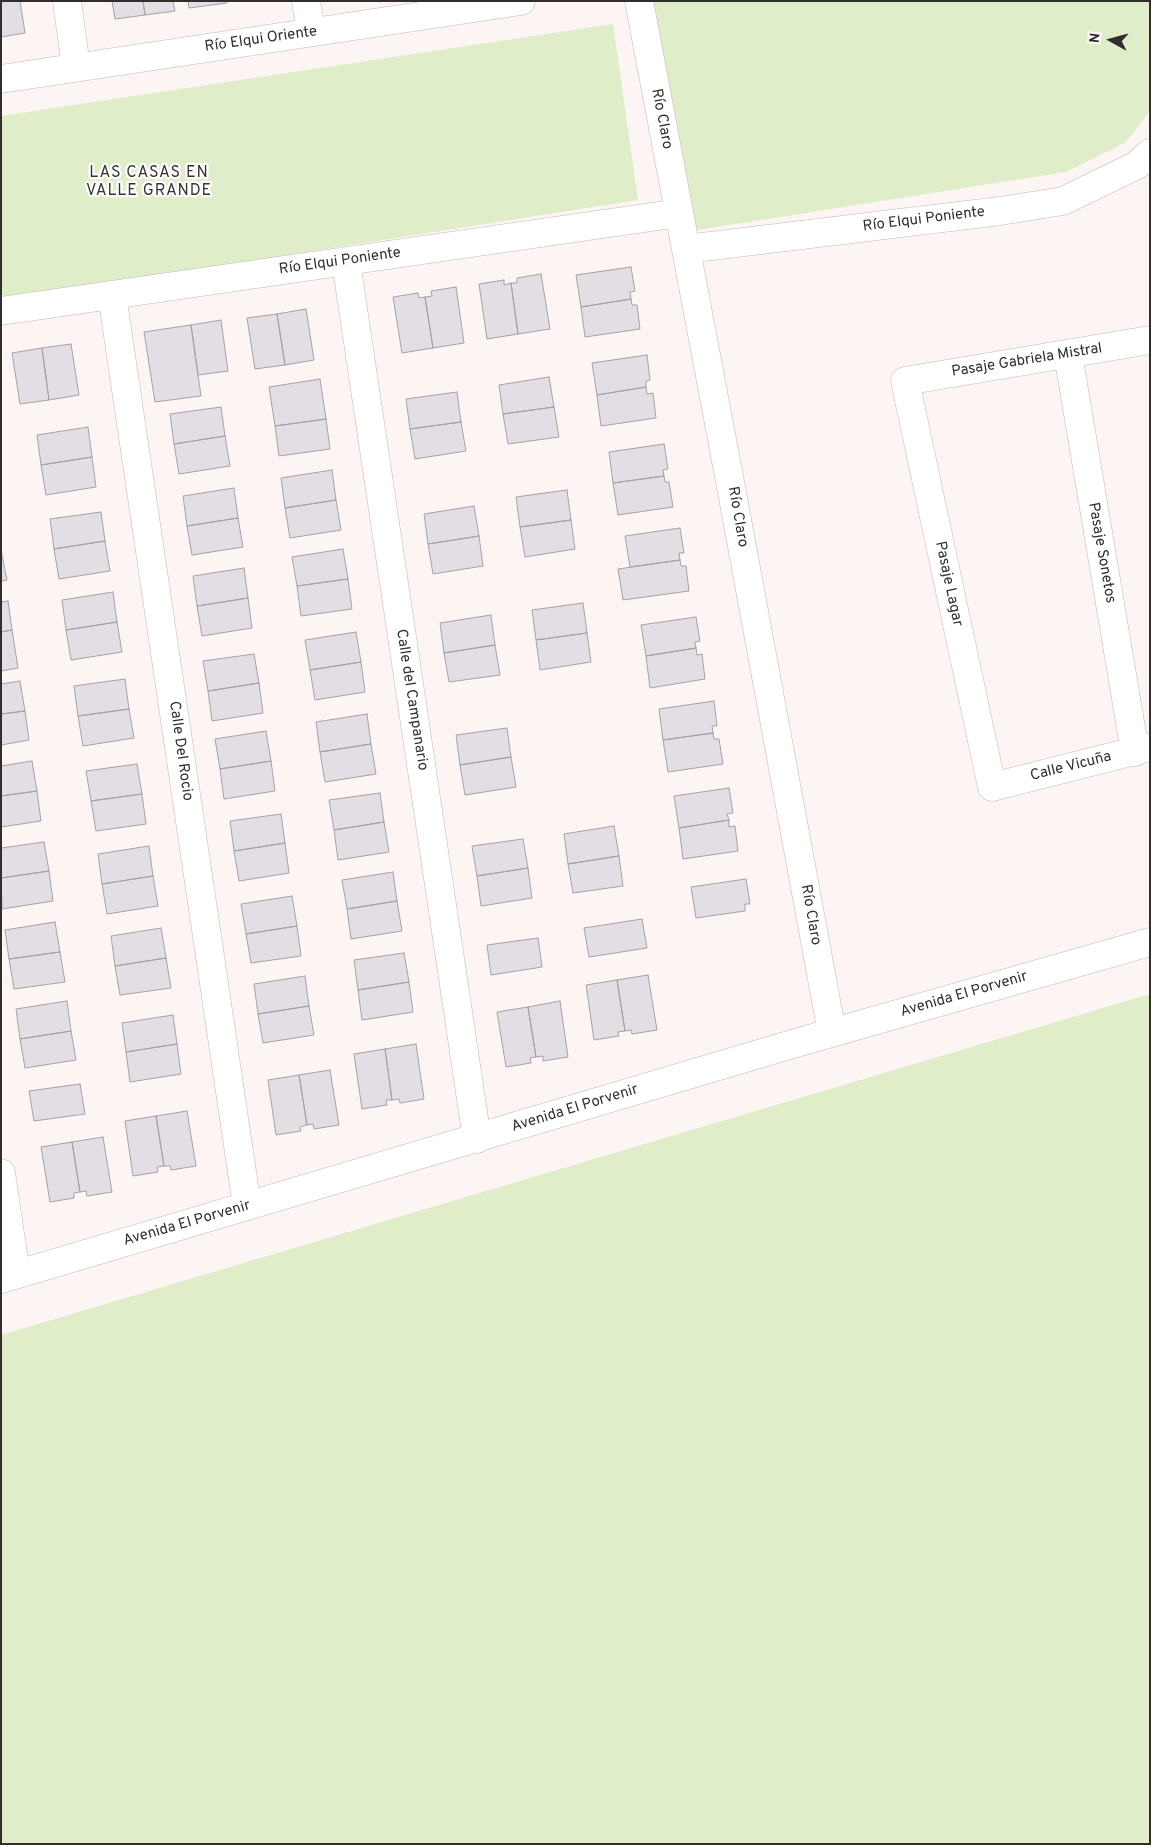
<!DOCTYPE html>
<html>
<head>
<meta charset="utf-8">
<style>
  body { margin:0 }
  #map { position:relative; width:1151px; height:1845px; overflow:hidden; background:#fcf5f3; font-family:Overpass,sans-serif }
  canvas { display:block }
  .frame { position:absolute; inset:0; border:2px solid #312e2d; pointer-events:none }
  .north { position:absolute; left:1086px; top:15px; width:50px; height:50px; -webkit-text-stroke:4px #fff; paint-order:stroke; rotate:277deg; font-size:14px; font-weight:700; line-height:20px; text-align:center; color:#312e2d }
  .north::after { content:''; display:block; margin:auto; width:18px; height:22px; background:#312e2d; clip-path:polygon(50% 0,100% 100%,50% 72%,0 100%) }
</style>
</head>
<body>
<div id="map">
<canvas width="1151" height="1845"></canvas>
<div class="frame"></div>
<div class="north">N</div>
</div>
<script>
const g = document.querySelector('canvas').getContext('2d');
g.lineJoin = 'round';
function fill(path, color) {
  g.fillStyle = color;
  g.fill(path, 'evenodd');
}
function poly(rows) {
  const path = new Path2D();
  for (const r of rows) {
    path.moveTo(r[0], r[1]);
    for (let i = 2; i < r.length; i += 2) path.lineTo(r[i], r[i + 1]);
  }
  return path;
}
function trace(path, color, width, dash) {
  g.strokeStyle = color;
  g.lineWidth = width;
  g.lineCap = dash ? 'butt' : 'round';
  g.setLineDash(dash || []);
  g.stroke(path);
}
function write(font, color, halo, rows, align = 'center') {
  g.font = font + ' Overpass,sans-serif';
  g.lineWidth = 4.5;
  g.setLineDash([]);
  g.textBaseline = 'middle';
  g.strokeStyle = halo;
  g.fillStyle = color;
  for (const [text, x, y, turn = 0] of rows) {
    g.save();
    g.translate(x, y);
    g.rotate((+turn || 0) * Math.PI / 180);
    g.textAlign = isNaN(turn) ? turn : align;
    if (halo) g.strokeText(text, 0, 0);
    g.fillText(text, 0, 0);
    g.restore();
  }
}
const green = poly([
  [634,1,1150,1,1150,111,1125,143,1066,172,672,234],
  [613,24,638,200,1,300,1,116],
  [1150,994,1150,1844,1,1844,1,1335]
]);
const building = poly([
  [1,1,20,1,25,33,1,37,1,1],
  [112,1,143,1,145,15,115,19,112,1],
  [143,1,173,1,175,11,145,15,143,1],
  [188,1,226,1,227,3,189,8,188,1],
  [631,267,635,291,630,292,631,299,581,307,576,275,631,267],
  [541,274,550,329,518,334,511,283,517,283,517,278,541,274],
  [504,280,504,285,511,283,518,334,487,339,479,284,504,280],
  [456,287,464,343,433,348,425,297,432,296,431,291,456,287],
  [418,293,419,298,425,297,433,348,402,353,393,297,418,293],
  [631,299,632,305,637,305,640,329,585,337,581,307,631,299],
  [306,309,314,360,285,365,277,314,306,309],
  [277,314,285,365,255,369,247,318,277,314],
  [221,320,228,371,198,375,191,325,221,320],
  [191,325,201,396,155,402,144,332,191,325],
  [71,344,79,395,49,400,42,348,71,344],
  [42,348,49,400,20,404,12,353,42,348],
  [647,355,650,380,646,381,646,387,597,395,592,363,647,355],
  [549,377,554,407,503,414,499,385,549,377],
  [320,379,326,419,275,426,269,387,320,379],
  [646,387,647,394,653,393,656,418,601,426,597,395,646,387],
  [457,392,461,422,410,429,406,399,457,392],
  [221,407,225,436,174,444,170,414,221,407],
  [554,407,559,437,508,444,503,414,554,407],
  [326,419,330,449,279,456,275,426,326,419],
  [461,422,466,451,415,459,410,429,461,422],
  [88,427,92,457,41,465,37,435,88,427],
  [225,436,230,466,179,474,174,444,225,436],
  [664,444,668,469,663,470,664,476,613,483,609,452,664,444],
  [92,457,96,487,46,495,41,465,92,457],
  [332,470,336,500,285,508,281,478,332,470],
  [664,476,665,482,669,482,673,507,618,515,613,483,664,476],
  [234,488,238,518,187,526,183,496,234,488],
  [567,490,571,520,520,527,516,497,567,490],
  [336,500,341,530,290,538,285,508,336,500],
  [474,506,479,536,428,544,424,514,474,506],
  [101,512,105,541,54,549,50,519,101,512],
  [238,518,243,547,192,555,187,526,238,518],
  [571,520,575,549,525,557,520,527,571,520],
  [680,528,684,553,679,553,680,560,630,567,625,536,680,528],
  [479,536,483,566,433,574,428,544,479,536],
  [105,541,110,571,59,579,54,549,105,541],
  [343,549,348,579,297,586,292,557,343,549],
  [1,550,7,580,1,581,1,550],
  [680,560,681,566,686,566,689,591,623,600,618,569,680,560],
  [244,568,248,598,197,606,193,576,244,568],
  [348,579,352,609,301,616,297,586,348,579],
  [113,592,117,622,66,630,62,600,113,592],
  [248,598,252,628,202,636,197,606,248,598],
  [8,601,12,630,1,632,1,602,8,601],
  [583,603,587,633,536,640,532,610,583,603],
  [491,615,495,645,444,653,440,623,491,615],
  [696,617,700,641,695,642,696,648,646,656,641,625,696,617],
  [117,622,122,652,71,660,66,630,117,622],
  [12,630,18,668,1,671,1,632,12,630],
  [356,632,361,662,310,670,305,640,356,632],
  [587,633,591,662,540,670,536,640,587,633],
  [495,645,500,675,449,682,444,653,495,645],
  [696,648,697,655,702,654,705,679,650,688,646,656,696,648],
  [254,654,259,683,208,691,203,661,254,654],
  [361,662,365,692,315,700,310,670,361,662],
  [125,679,129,709,78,716,74,686,125,679],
  [20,681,25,711,1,714,1,684,20,681],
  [259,683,263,713,212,721,208,691,259,683],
  [714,701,717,726,712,726,713,733,663,740,659,709,714,701],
  [129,709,134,738,83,746,78,716,129,709],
  [25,711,29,740,1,745,1,714,25,711],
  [367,714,371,744,320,752,316,722,367,714],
  [507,728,511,757,460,765,456,735,507,728],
  [266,731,271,761,220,769,215,739,266,731],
  [713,733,714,739,719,739,723,764,668,772,663,740,713,733],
  [371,744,376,774,325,782,320,752,371,744],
  [511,757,516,787,465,795,460,765,511,757],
  [32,761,37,791,1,796,1,766,32,761],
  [271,761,275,791,224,799,220,769,271,761],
  [137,764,142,794,91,801,86,771,137,764],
  [729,788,733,813,727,814,729,820,679,828,674,796,729,788],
  [37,791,41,821,1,827,1,796,37,791],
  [380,793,384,822,334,830,329,800,380,793],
  [142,794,146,824,96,831,91,801,142,794],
  [281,814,285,843,234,851,230,821,281,814],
  [729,820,729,827,735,826,738,851,683,859,679,828,729,820],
  [384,822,389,852,338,860,334,830,384,822],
  [614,826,619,856,568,864,564,834,614,826],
  [523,839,528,868,477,876,472,846,523,839],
  [44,842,49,871,1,878,1,848,44,842],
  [285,843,289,873,239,881,234,851,285,843],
  [149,846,153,876,102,884,98,854,149,846],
  [619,856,623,886,573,893,568,864,619,856],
  [528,868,532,898,481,906,477,876,528,868],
  [49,871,53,901,2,909,1,878,49,871],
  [393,872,397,901,347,909,342,880,393,872],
  [153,876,158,906,107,914,102,884,153,876],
  [746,879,750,904,745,904,745,911,696,918,691,887,746,879],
  [292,896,297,926,246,934,241,904,292,896],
  [397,901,402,931,351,939,347,909,397,901],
  [642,919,647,948,589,957,584,928,642,919],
  [55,922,60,952,9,959,5,930,55,922],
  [297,926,301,956,251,963,246,934,297,926],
  [161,928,166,958,115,966,111,936,161,928],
  [538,938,542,967,491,975,487,945,538,938],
  [60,952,65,982,14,989,9,959,60,952],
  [404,953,409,982,358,990,354,960,404,953],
  [166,958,171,988,120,995,115,966,166,958],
  [648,975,657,1030,632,1034,631,1030,625,1031,617,980,648,975],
  [305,976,309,1006,258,1014,254,984,305,976],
  [617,980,625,1031,618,1032,619,1036,594,1040,586,985,617,980],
  [409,982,413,1012,362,1020,358,990,409,982],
  [67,1001,71,1031,20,1039,16,1009,67,1001],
  [560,1001,568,1057,543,1061,543,1056,536,1057,528,1007,560,1001],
  [309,1006,314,1035,263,1043,258,1014,309,1006],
  [528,1007,536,1057,530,1058,531,1063,506,1067,497,1012,528,1007],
  [173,1015,177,1044,126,1052,122,1023,173,1015],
  [71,1031,76,1060,25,1068,20,1039,71,1031],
  [177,1044,181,1074,130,1082,126,1052,177,1044],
  [416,1044,424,1099,400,1103,399,1099,392,1100,385,1049,416,1044],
  [385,1049,392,1100,386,1100,387,1105,362,1109,354,1054,385,1049],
  [330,1070,339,1125,314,1129,313,1124,307,1125,299,1075,330,1070],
  [299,1075,307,1125,300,1127,301,1131,276,1135,268,1080,299,1075],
  [80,1084,85,1114,34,1121,29,1091,80,1084],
  [187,1111,196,1166,171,1170,170,1166,164,1166,156,1116,187,1111],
  [156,1116,164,1166,157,1167,158,1172,133,1176,125,1121,156,1116],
  [103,1137,112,1192,87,1196,86,1191,80,1192,72,1142,103,1137],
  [72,1142,80,1192,74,1193,74,1198,50,1202,41,1147,72,1142]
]);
const minor = poly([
  [67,1,76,67],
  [306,1,311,32],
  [639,1,731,487,832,1033],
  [1,79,521,1],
  [686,249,1000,211,1063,201,1137,165,1150,153],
  [346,262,477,1139],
  [112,295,247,1206],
  [1,311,679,213],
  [1150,340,905,381,992,787,1150,747],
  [1068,354,1135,752],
  [1,1173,16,1274],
  [1,1279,789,1045,1150,942]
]);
const streetNames = [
  ["Río Elqui Oriente",261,40,-8],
  ["Río Claro",661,119,79],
  ["Río Elqui Poniente",924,220,-7],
  ["Río Elqui Poniente",340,262,-8],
  ["Pasaje Gabriela Mistral",1027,361,-9],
  ["Río Claro",737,517,80],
  ["Pasaje Sonetos",1101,553,80],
  ["Pasaje Lagar",948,584,78],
  ["Calle del Campanario",411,700,81],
  ["Calle Del Rocio",180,751,82],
  ["Calle Vicuña",1071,767,-14],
  ["Río Claro",810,915,80],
  ["Avenida El Porvenir",964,995,-16],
  ["Avenida El Porvenir",575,1109,-17],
  ["Avenida El Porvenir",187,1224,-16]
];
const neighbourhoodNames = [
  ["LAS CASAS EN",149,174],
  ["VALLE GRANDE",149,192]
];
fill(green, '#e0edc9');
fill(building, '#e2dee4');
trace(building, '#a4a1a7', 1);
trace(minor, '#c0b9b7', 29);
trace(minor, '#fff', 28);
write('15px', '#312e2d', '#fff', streetNames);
g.letterSpacing = '1px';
write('16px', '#383230', '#fff', neighbourhoodNames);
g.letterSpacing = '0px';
</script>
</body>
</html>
